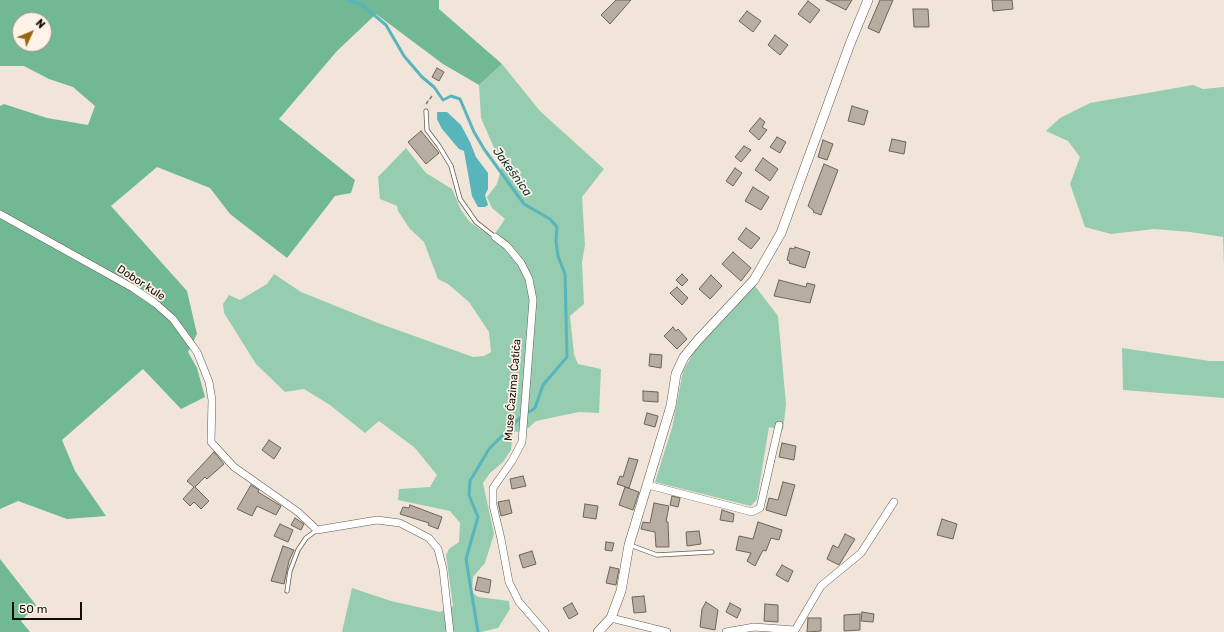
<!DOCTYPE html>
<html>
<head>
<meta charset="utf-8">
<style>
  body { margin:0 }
  #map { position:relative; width:1224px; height:632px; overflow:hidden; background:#f1e5d9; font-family:Rubik,sans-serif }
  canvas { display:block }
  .north { position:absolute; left:12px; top:12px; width:40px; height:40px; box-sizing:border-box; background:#fff2e6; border:1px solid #a0968e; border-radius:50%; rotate:46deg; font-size:11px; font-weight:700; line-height:16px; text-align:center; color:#110d09 }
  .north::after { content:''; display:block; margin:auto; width:14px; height:18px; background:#946614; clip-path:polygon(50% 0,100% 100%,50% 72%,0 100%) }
  .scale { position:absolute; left:12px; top:602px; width:70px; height:18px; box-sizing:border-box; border:2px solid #110d09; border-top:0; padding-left:5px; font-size:12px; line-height:14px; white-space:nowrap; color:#110d09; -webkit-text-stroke:3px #fff2e6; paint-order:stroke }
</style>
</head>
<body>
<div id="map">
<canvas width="1224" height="632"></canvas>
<div class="north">N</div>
<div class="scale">50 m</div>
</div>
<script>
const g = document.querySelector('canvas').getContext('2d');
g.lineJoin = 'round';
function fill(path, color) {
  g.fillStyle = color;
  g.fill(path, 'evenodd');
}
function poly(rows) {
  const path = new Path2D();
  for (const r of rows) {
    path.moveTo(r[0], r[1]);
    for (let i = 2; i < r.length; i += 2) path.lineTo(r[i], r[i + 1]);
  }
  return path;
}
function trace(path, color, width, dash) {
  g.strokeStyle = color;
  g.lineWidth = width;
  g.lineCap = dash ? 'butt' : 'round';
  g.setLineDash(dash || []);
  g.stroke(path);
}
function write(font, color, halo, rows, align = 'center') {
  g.font = font + ' Rubik,sans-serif';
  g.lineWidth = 3.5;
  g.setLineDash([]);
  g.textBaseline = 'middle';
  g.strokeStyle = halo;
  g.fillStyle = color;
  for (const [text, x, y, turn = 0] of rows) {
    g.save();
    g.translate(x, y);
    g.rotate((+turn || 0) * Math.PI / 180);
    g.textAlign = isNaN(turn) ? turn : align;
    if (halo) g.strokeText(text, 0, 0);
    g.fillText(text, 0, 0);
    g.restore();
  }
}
const green = poly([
  [502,64,540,111,604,169,582,197,585,245,582,262,584,304,570,316,574,354,578,364,601,369,599,413,579,412,536,421,525,431,513,432,511,450,503,462,490,473,483,483,494,534,485,563,473,577,472,592,478,597,509,601,510,609,498,628,481,632,342,632,352,588,391,601,440,612,453,606,446,555,449,549,459,542,460,523,450,511,398,500,399,489,430,487,437,475,415,448,379,421,365,433,330,405,304,389,285,392,256,364,224,313,223,304,229,295,240,300,267,284,274,274,301,292,378,323,473,357,484,356,491,352,489,332,469,302,448,284,438,279,424,242,410,229,398,211,397,206,380,199,378,177,406,148,426,173,452,189,461,210,470,222,492,238,505,219,492,208,487,197,497,184,502,166,481,118,479,85],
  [1193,85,1203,89,1224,87,1224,266,1223,237,1190,232,1154,229,1111,234,1085,227,1070,184,1080,157,1068,141,1046,131,1060,118,1090,103],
  [755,286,778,316,786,404,783,430,769,427,757,499,751,506,655,482,672,428,683,371,698,345],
  [1122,348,1210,361,1224,361,1224,398,1123,390]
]);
const forest = poly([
  [0,0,439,0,439,9,502,64,479,85,443,64,376,14,337,51,279,119,355,180,351,193,335,196,287,258,230,214,210,188,157,167,111,206,187,291,197,334,188,352,197,368,205,397,181,409,143,369,62,440,75,471,106,516,67,519,18,501,0,509,0,106,4,104,47,118,88,125,95,106,73,87,49,79,24,66,0,66],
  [20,20,44,20,44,44,20,44],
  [0,559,36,605,21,621,30,632,0,632]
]);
const water = poly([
  [437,112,447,112,461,125,470,142,476,157,488,173,488,189,485,195,488,205,485,207,478,207,472,196,464,151,459,149,442,129,437,119]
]);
const stream = poly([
  [348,0,361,4,386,25,404,56,422,77,434,87,443,100,451,96,460,99,474,132,484,149,524,204,550,219,557,227,556,241,558,256,565,274,567,357,543,385,535,408,529,412],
  [478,632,466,559,478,517,469,495,470,481,489,449,521,417]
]);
const building = poly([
  [616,0,631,0,610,24,601,15,616,0],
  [826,0,852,0,846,10,826,0],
  [880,0,893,0,879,33,868,28,880,0],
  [992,0,1012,0,1013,9,993,11,992,0],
  [808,1,820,10,810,23,798,14,808,1],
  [913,9,928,9,929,27,914,27,913,9],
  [747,11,761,21,753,32,739,21,747,11],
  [775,35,788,45,780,55,768,45,775,35],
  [437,68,444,72,439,81,432,77,437,68],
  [852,106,868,111,864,125,848,121,852,106],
  [760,118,765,122,762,127,767,130,759,140,749,131,760,118],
  [421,131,439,153,426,164,408,142,421,131],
  [777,137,786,142,780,153,770,147,777,137],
  [892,139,906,142,904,154,889,151,892,139],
  [823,140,833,144,827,160,818,157,823,140],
  [744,146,751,150,741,162,735,157,744,146],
  [763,158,778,169,770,181,755,170,763,158],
  [824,164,838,170,821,215,813,212,814,211,808,206,824,164],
  [735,168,742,173,733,186,726,181,735,168],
  [753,187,769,197,761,210,745,201,753,187],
  [746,228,760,238,751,249,738,239,746,228],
  [795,247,810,252,805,268,789,263,790,261,787,260,790,248,794,249,795,247],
  [733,252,751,268,741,281,722,264,733,252],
  [682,274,688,280,682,286,676,280,682,274],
  [711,275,722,286,710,299,699,289,711,275],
  [779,280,806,287,807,283,815,285,810,303,774,296,779,280],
  [677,287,688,298,682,305,670,293,677,287],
  [673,327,676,331,678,329,687,339,677,349,664,336,673,327],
  [650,354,662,355,661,368,649,366,650,354],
  [643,391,658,392,658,402,643,401,643,391],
  [647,413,658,416,655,427,644,424,647,413],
  [269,440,281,448,274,459,262,450,269,440],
  [782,443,796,446,794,460,779,457,782,443],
  [214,452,224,464,207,479,205,477,195,487,209,501,201,509,194,502,190,506,183,499,194,487,187,481,214,452],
  [629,458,638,460,629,488,617,484,620,476,623,477,629,458],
  [523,476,526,486,512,489,510,479,523,476],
  [783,482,795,485,786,516,766,510,769,498,778,500,783,482],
  [251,485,259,490,258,492,281,506,276,515,257,506,252,516,237,509,251,485],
  [625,487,639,492,633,510,619,505,625,487],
  [672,496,680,498,678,507,670,505,672,496],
  [509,500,512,513,501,516,498,502,509,500],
  [654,503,669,506,666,522,668,522,669,547,656,547,655,532,641,529,643,522,650,523,654,503],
  [585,504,598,506,596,519,583,517,585,504],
  [410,505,442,517,438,529,428,525,429,523,400,514,403,507,409,508,410,505],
  [722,510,734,514,733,522,720,520,722,510],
  [295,518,304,524,301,530,291,525,295,518],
  [942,519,957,524,953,539,937,535,942,519],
  [758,522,782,530,779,540,771,538,766,551,763,550,755,566,747,561,751,553,736,550,739,536,753,539,758,522],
  [280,524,293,530,288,542,274,536,280,524],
  [699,531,701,544,687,546,686,532,699,531],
  [845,534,855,539,839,565,827,559,833,545,838,548,845,534],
  [606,542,614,543,612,551,605,550,606,542],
  [283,546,294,550,289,561,284,584,271,581,283,546],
  [532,551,536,564,523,568,519,555,532,551],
  [782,565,793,571,788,582,776,575,782,565],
  [610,567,619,569,616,585,606,583,610,567],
  [478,577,491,580,489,593,475,590,478,577],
  [644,596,646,612,634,613,632,597,644,596],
  [706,602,718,610,715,630,700,627,702,609,706,602],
  [572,603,578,614,569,619,563,608,572,603],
  [730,603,741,609,737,618,726,612,730,603],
  [765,604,778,605,778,622,764,621,765,604],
  [862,612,874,614,873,622,861,621,862,612],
  [860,614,860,630,844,631,844,615,860,614],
  [808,618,821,618,821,631,807,632,808,618]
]);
const path = poly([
  [426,104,432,96]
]);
const service = poly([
  [426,111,427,130,439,146,451,166,460,199,476,222,495,237],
  [630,545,657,555,712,552],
  [287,591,290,571,298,550,306,538,317,530]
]);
const minor = poly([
  [0,214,133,288,155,303,173,319,197,352,209,382,212,400,211,442,234,467,298,512,317,530,377,520,400,523,429,538,438,549,443,569,450,632],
  [495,237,507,246,521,263,529,279,533,300,522,442,512,461,493,488,493,505,501,539,509,582,519,602,545,632],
  [648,485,752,512,760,508,779,425],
  [611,618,667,632],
  [726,632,754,627,795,630],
  [794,632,821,586,861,553,894,502]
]);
const tertiary = poly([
  [598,632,611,618,621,591,629,545,671,406,676,374,684,357,698,340,754,280,781,233,850,44,868,0]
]);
const streetNames = [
  ["Dobor kule",141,283,33],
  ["Muse Ćazima Ćatića",513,390,-85]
];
const waterNames = [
  ["Jakešnica",512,172,54]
];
fill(green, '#96cdb1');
fill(forest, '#71b895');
fill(water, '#57b5bb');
trace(stream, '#57b5bb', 3);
fill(building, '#b7aea1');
trace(building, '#6c6458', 1);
trace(service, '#665b51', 5);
trace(minor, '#665b51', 8);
trace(tertiary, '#665b51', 10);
trace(path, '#827a72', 1.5, [4, 2]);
trace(service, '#fff', 3.5);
trace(minor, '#fff', 7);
trace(tertiary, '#fff', 9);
write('11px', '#110d09', '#fff2e6', streetNames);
write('italic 12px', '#073639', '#fff2e6', waterNames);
</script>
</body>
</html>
